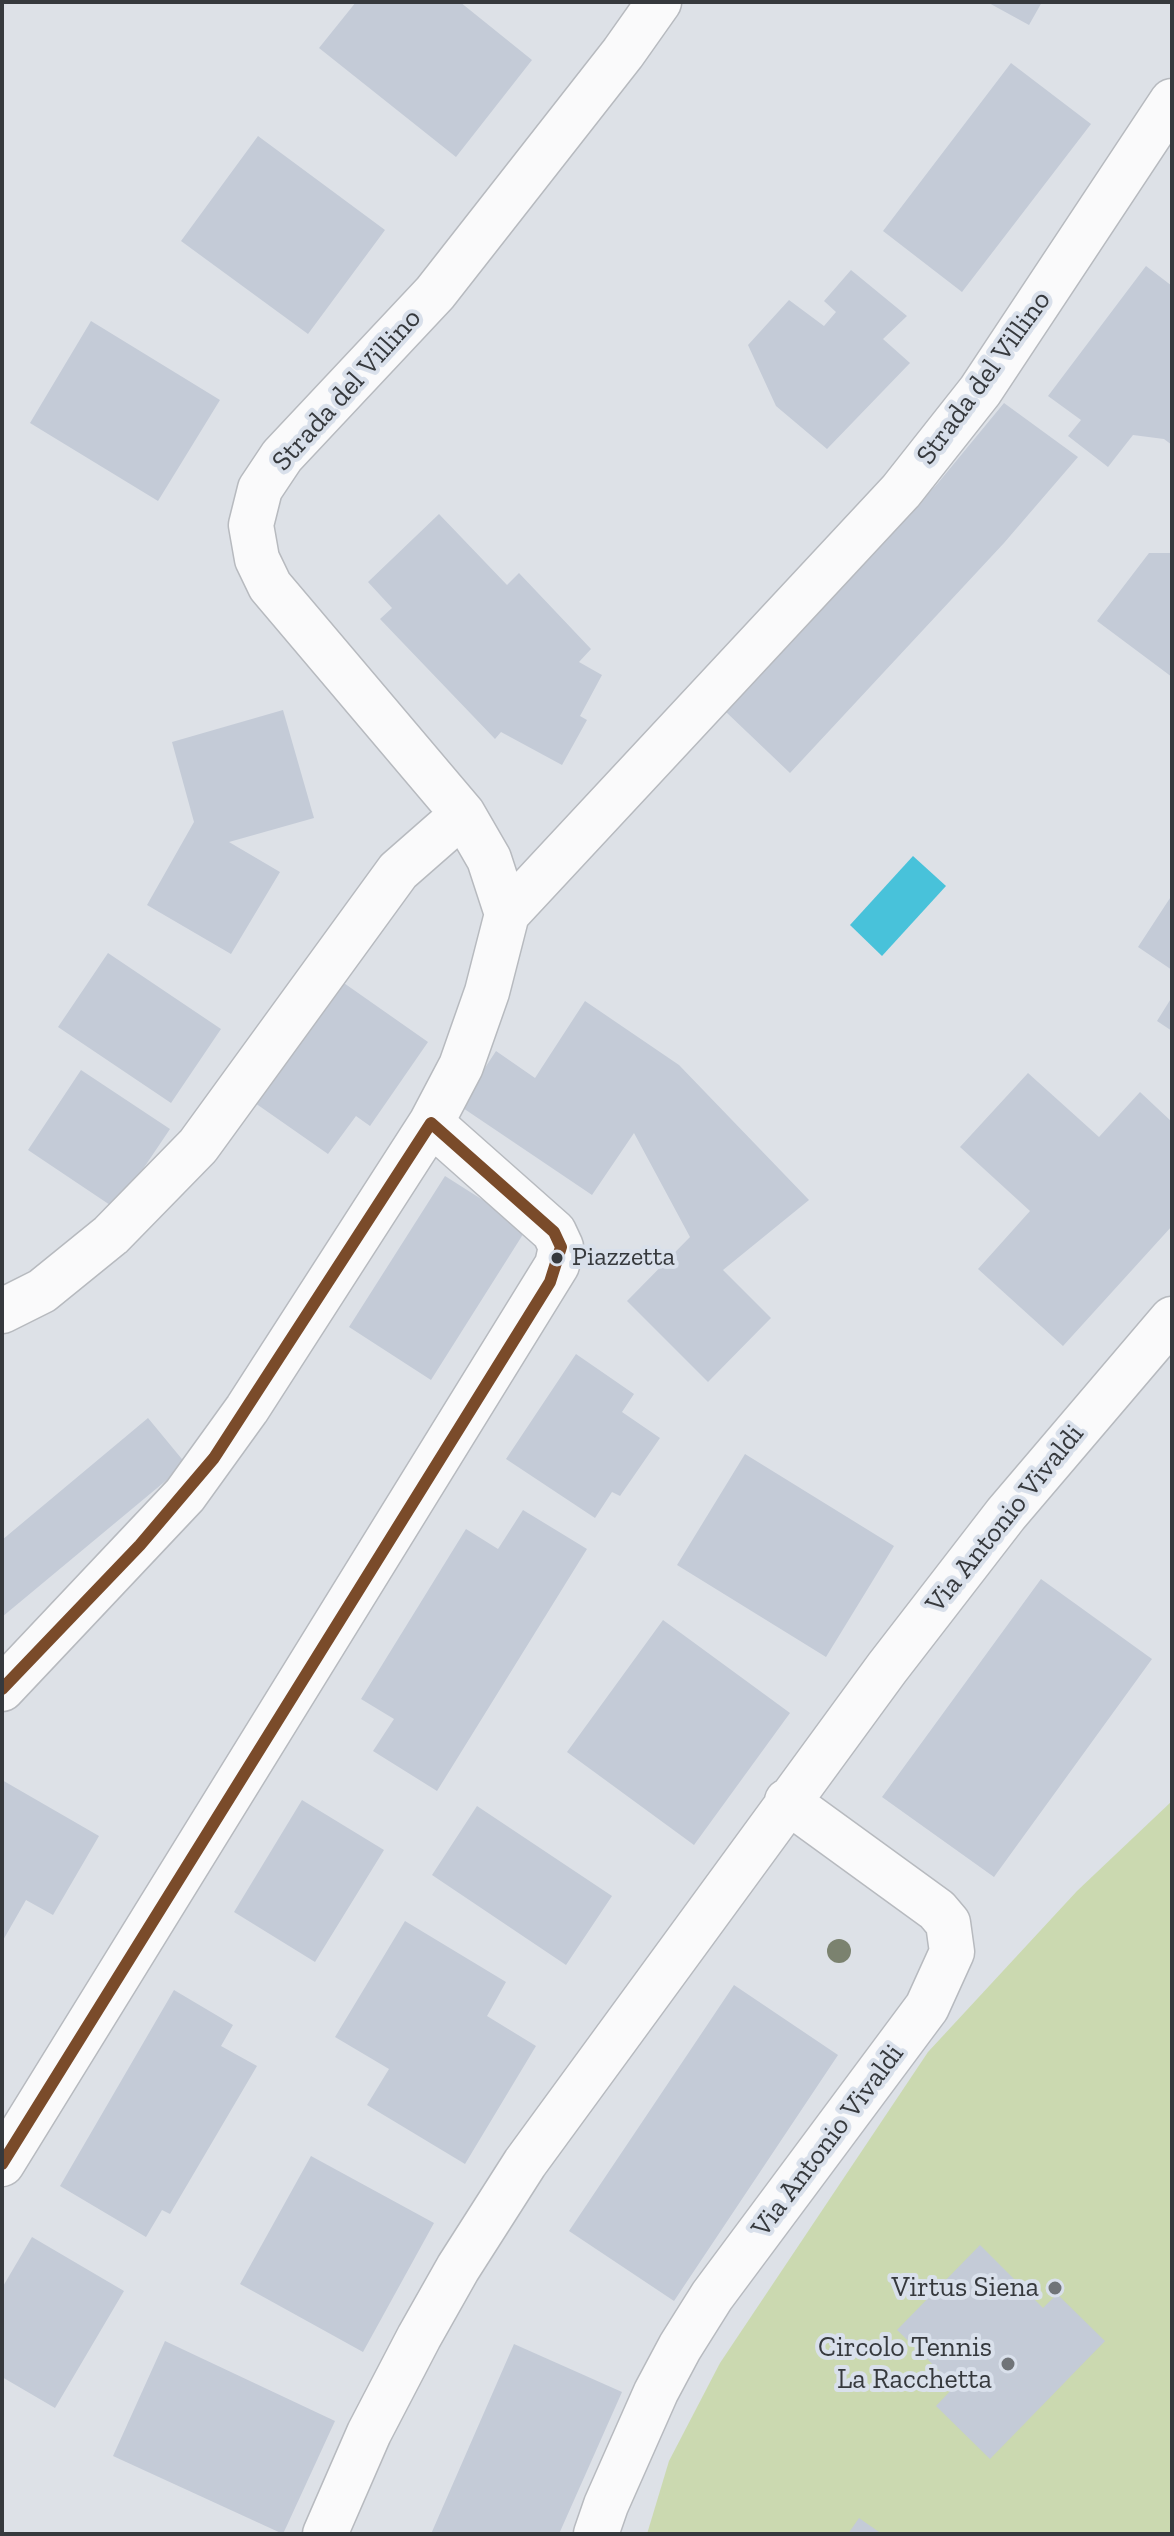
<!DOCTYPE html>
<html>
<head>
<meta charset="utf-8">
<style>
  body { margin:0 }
  #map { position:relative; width:1174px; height:2536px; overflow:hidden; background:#dde1e7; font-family:"Zilla Slab",serif }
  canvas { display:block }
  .frame { position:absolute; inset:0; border:4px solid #36393d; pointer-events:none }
</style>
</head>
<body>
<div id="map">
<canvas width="1174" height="2536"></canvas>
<div class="frame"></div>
</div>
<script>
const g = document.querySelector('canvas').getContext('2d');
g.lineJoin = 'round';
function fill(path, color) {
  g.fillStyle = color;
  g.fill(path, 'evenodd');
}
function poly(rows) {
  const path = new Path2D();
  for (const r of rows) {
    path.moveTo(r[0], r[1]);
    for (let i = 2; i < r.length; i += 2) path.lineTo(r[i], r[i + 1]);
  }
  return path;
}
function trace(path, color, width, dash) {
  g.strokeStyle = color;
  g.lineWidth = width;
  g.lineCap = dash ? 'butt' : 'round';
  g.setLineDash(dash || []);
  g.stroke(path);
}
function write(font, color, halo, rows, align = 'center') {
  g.font = font + ' "Zilla Slab",serif';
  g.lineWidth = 8;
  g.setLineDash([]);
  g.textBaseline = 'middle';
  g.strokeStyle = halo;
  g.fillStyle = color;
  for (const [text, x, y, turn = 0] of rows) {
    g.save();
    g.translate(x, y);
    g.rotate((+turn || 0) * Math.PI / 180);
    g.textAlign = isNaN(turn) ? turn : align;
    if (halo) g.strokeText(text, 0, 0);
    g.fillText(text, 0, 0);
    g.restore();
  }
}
const green = poly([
  [1172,1801,1172,2534,647,2534,669,2461,720,2363,928,2052,1077,1891]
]);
const water = poly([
  [913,856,946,886,882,956,850,925]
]);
const building = poly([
  [356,2,460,2,532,60,456,157,319,48],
  [987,2,1042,2,1029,25],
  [1011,63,1091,124,962,292,883,231],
  [258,136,385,230,308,334,181,241],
  [1146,266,1172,286,1172,445,1164,439,1133,435,1108,467,1068,436,1081,420,1048,396],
  [851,270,907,316,883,339,910,363,827,449,776,406,748,345,789,300,824,326,836,312,824,301],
  [91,321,220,400,158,501,30,423],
  [1004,403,1078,457,1004,543,790,773,726,712,938,483],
  [439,514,507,585,519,573,591,649,579,662,602,675,580,716,587,720,562,765,501,732,495,739,380,619,392,608,368,582],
  [1149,553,1172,553,1172,677,1097,621],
  [283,710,314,818,229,842,280,872,231,954,147,905,194,822,172,742],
  [1172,895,1172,970,1138,947],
  [108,953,221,1029,171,1103,58,1027],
  [341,981,428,1042,370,1126,356,1116,328,1154,245,1096],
  [1172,997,1172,1031,1157,1021],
  [585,1001,679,1065,809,1200,723,1270,771,1318,708,1382,627,1301,690,1237,634,1133,592,1195,460,1106,496,1051,535,1078],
  [81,1070,170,1129,116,1209,28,1150],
  [1028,1073,1099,1137,1140,1092,1172,1122,1172,1226,1063,1346,978,1269,1030,1211,960,1147],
  [445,1176,527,1228,431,1380,349,1327],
  [576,1354,634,1394,622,1412,660,1438,620,1496,612,1492,595,1518,506,1459],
  [148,1418,186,1464,2,1617,2,1540],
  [745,1454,894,1546,826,1657,677,1565],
  [523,1510,587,1549,437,1791,373,1751,394,1719,361,1699,466,1529,498,1549],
  [1041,1579,1152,1659,994,1877,882,1797],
  [663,1620,790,1713,694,1845,567,1752],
  [2,1780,99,1836,53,1915,26,1900,2,1942],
  [302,1800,384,1850,315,1962,234,1912],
  [477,1806,612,1896,566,1965,432,1875],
  [405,1921,506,1982,487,2016,536,2046,465,2164,367,2105,389,2069,335,2037],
  [734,1985,838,2055,674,2301,569,2231],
  [174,1990,233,2025,221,2046,257,2066,170,2214,162,2210,146,2237,60,2186],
  [311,2156,434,2223,363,2352,240,2284],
  [32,2237,124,2291,55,2408,2,2377,2,2288],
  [980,2245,1043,2308,1057,2294,1105,2341,990,2459,936,2406,955,2386,897,2330],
  [165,2341,335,2421,283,2534,113,2456],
  [514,2344,622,2392,559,2534,431,2534],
  [859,2518,882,2534,848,2534]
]);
const minor = poly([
  [507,914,489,859,463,814,270,586,257,559,251,525,260,489,282,456,435,293,623,53,659,2],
  [2,1311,42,1291,111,1235,198,1146,398,871,463,814],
  [2,1689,185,1495,247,1409,431,1123,461,1066,487,992,507,914,901,491,980,391,1172,101],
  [2,2164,557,1265,561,1247,554,1232,431,1123],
  [325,2534,369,2433,419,2337,458,2268,525,2163,887,1668,1006,1514,1172,1319],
  [596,2534,606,2505,656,2392,680,2347,712,2296,927,2007,952,1952,948,1923,937,1910,787,1801]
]);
const bus1 = poly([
  [2,1689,140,1545,214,1458,431,1123,554,1232,561,1247,550,1282,2,2164]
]);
const trees = [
  [839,1951]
];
const markers = [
  [557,1258,7,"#36393d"],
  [1055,2288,8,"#707478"],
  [1008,2364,8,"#707478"]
];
const busNames = [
  ["Piazzetta",572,1258]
];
const streetNames = [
  ["Strada del Villino",984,378,-54],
  ["Strada del Villino",347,390,-48],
  ["Via Antonio Vivaldi",1005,1519,-51],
  ["Via Antonio Vivaldi",828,2141,-53]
];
const poiNames = [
  ["Virtus Siena",1039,2288],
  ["Circolo Tennis",992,2348],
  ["La Racchetta",992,2380]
];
fill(green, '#cbd9b0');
fill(water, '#48c2da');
fill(building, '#c4cbd7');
trace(minor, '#b7babf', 47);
trace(minor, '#fafafb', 44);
trace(bus1, '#7a4b2a', 12);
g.fillStyle = '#7b826f';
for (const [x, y] of trees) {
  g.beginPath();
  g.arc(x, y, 12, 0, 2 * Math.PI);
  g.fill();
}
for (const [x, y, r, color] of markers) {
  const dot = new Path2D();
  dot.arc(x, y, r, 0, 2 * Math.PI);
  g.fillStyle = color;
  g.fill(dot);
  trace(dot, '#d9e0eb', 3);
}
write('26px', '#36393d', '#d9e0eb', busNames, 'left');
write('28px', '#36393d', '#d9e0eb', streetNames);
write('28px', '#36393d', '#d9e0eb', poiNames, 'right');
</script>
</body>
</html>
